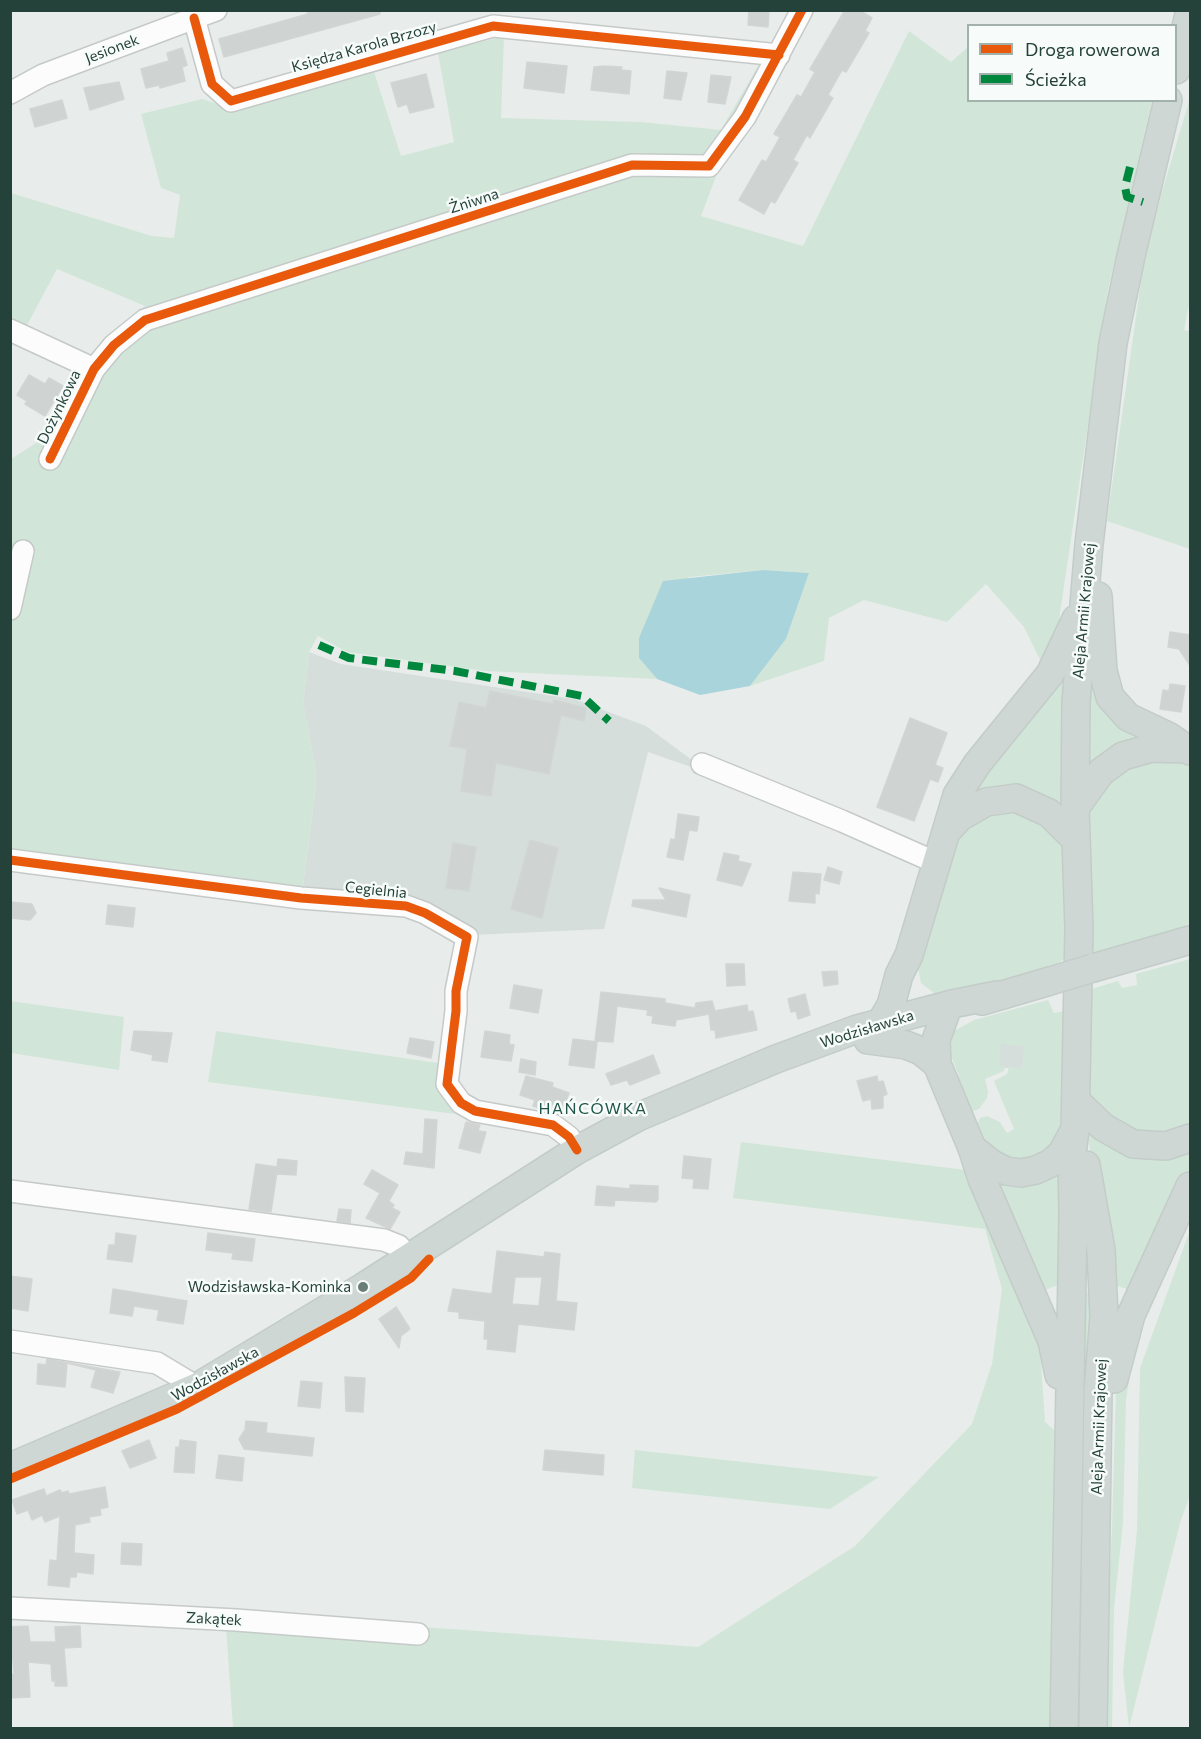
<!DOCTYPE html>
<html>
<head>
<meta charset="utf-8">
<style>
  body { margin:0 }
  #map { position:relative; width:1201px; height:1739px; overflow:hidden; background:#e8edeb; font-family:Commissioner,sans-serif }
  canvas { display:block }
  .frame { position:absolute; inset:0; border:12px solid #24423a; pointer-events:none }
  .legend { position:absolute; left:967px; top:24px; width:210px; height:78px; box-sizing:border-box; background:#f7fbf9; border:2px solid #a3b1ad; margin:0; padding:8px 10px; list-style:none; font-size:18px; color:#24423a }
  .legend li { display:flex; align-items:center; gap:12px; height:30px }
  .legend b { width:30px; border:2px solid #a3b1ad }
</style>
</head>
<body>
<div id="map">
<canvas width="1201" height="1739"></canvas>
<div class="frame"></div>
<ul class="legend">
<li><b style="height:8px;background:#e8590c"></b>Droga rowerowa</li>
<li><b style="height:8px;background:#00873e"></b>Ścieżka</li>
</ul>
</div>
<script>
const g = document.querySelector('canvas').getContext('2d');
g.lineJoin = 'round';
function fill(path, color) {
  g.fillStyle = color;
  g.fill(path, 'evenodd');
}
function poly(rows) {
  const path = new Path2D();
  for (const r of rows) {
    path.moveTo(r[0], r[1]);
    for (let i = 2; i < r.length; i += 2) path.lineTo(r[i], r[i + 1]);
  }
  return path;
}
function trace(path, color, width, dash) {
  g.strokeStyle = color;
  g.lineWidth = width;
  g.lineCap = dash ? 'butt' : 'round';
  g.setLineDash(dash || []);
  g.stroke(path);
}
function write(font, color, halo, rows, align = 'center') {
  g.font = font + ' Commissioner,sans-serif';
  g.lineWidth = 5;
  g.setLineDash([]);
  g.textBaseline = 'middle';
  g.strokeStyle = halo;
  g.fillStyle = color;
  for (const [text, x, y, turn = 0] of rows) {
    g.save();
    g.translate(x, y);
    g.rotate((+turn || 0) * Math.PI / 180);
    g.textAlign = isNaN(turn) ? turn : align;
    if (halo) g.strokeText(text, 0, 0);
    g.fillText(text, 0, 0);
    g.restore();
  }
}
const built = poly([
  [309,652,341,664,574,699,646,726,711,774,648,752,604,929,474,935,421,906,302,893,316,785,315,765,303,704],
  [1000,1043,1026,1044,1024,1070,997,1067]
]);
const green = poly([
  [909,31,951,62,968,47,968,100,1152,101,1108,290,1059,620,1042,664,1024,627,986,584,947,622,864,600,829,618,824,661,750,686,786,639,809,573,763,570,689,577,639,658,657,679,486,671,347,652,318,636,309,652,303,704,315,765,316,785,302,893,11,852,11,459,47,436,80,373,145,306,57,269,25,329,11,322,11,193,152,236,174,238,180,195,161,188,141,114,202,99,231,108,373,69,401,156,454,142,438,53,504,36,501,118,641,122,721,130,758,66,701,216,803,246],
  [1190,98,1190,300,1184,330,1190,331,1190,549,1107,521,1142,274,1161,195],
  [1071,661,1067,812,970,797,971,783],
  [1087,662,1149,735,1089,770,1083,746],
  [1144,759,1190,761,1190,931,1089,959,1086,819,1091,804,1106,780],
  [986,811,1027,811,1060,839,1065,850,1069,956,1049,969,961,997,939,997,921,983,917,964,954,840],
  [1190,959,1190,1126,1173,1134,1126,1131,1093,1100,1088,1091,1088,990,1118,981,1122,988,1137,985,1136,974],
  [1048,1000,1054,1013,1066,1011,1066,1125,1052,1149,1020,1163,996,1157,975,1131,980,1118,987,1116,1000,1122,1007,1133,1014,1129,994,1081,1007,1074,1009,1067,1022,1068,1024,1046,1001,1044,999,1066,1005,1067,1004,1071,985,1079,988,1091,987,1098,979,1109,973,1111,964,1108,952,1080,959,1076,949,1051,952,1032,974,1020],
  [10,1001,124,1017,119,1070,11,1053],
  [216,1031,438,1063,455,1114,208,1082],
  [1087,1130,1190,1148,1190,1172,1136,1292,1109,1283],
  [741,1142,966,1170,1040,1350,1045,1421,1043,1420,1054,1430,1053,1728,233,1728,226,1627,424,1627,698,1647,855,1546,972,1424,992,1364,1002,1289,985,1229,733,1198],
  [1061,1167,1063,1283,1037,1293,989,1175],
  [1190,1230,1190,1495,1180,1523,1129,1728,1123,1672,1137,1530,1140,1368],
  [1080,1292,1098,1293,1085,1728,1072,1728],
  [1147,1306,1132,1362,1126,1400,1123,1523,1114,1609,1112,1728,1102,1728,1112,1528,1116,1387],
  [635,1450,879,1477,830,1509,632,1488]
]);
const water = poly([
  [763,570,809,573,786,639,750,686,700,695,657,679,639,658,639,638,663,581]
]);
const building = poly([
  [307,10,380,10,380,14,224,57,219,39,308,14,307,10],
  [749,10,769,10,768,27,748,25,749,10],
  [845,10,859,10,872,18,865,31,869,33,846,72,842,70,828,95,833,98,810,138,807,135,793,160,798,163,775,203,771,201,764,214,739,200,762,160,766,162,780,137,774,134,797,95,801,97,815,72,810,69,845,10],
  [182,48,187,65,182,67,185,81,160,88,159,85,146,88,141,69,169,61,167,53,182,48],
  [527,62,567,66,564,93,524,88,527,62],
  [604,66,622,67,621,70,631,71,629,94,591,90,594,67,604,66],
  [667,71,687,73,681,100,664,98,667,71],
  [426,74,434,107,410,113,407,104,398,107,391,83,426,74],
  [711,75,731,77,725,104,708,102,711,75],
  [119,82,124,99,90,110,84,88,119,82],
  [62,100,67,118,35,127,30,109,62,100],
  [29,375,45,384,49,378,63,386,45,416,25,404,27,401,17,395,29,375],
  [1170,632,1191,635,1191,667,1179,649,1168,647,1170,632],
  [1170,684,1185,686,1181,712,1160,709,1163,690,1169,691,1170,684],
  [490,691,553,704,554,700,586,708,584,721,561,715,549,774,496,763,491,796,461,791,467,749,450,746,459,702,486,708,490,691],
  [910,718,947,733,935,765,943,768,938,782,930,779,914,821,877,807,910,718],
  [678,814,699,817,697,831,689,830,683,860,667,857,671,839,675,840,678,814],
  [530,840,558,848,542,918,511,909,530,840],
  [453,843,476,847,469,891,446,888,453,843],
  [724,853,739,856,738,861,751,864,742,886,717,880,724,853],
  [828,867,842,872,839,884,824,880,828,867],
  [793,872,821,874,819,894,815,893,815,903,789,901,793,872],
  [659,888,690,895,686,917,632,906,633,900,666,900,659,888],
  [10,902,32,904,36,913,30,920,10,918,10,902],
  [108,905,135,908,133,927,106,924,108,905],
  [726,964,744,964,745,985,727,986,726,964],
  [837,971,838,984,824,986,822,972,837,971],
  [514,985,542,990,538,1013,510,1008,514,985],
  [601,992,665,999,665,1003,695,1008,696,1003,712,1001,715,1011,747,1005,748,1012,753,1011,757,1030,716,1038,715,1030,711,1030,709,1014,676,1020,675,1026,652,1023,653,1016,647,1015,648,1010,617,1006,613,1042,595,1041,601,992],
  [805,994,810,1015,798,1019,796,1011,791,1012,788,999,805,994],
  [134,1031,172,1033,167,1062,152,1060,153,1055,131,1050,134,1031],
  [485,1031,510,1035,509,1044,514,1045,511,1061,481,1057,485,1031],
  [410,1038,434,1042,431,1058,407,1053,410,1038],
  [573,1039,597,1042,594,1068,569,1065,573,1039],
  [653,1055,660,1073,630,1085,627,1080,611,1085,606,1074,653,1055],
  [521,1059,536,1062,535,1075,519,1072,521,1059],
  [526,1076,553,1083,552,1087,569,1093,561,1115,533,1106,535,1100,520,1095,526,1076],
  [877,1076,878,1082,883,1081,887,1094,883,1096,883,1108,872,1109,871,1099,863,1101,857,1081,877,1076],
  [425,1119,437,1120,434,1168,404,1164,406,1152,423,1154,425,1119],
  [466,1122,480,1125,478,1131,486,1132,480,1153,459,1148,466,1122],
  [684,1156,711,1159,708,1189,693,1188,694,1179,682,1178,684,1156],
  [278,1159,297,1161,296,1175,276,1174,277,1172,271,1212,249,1209,256,1164,277,1167,278,1159],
  [372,1170,398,1185,389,1201,394,1205,392,1208,400,1212,390,1229,366,1218,380,1193,364,1184,372,1170],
  [630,1185,658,1186,658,1199,656,1202,615,1200,614,1206,595,1205,597,1186,630,1189,630,1185],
  [339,1209,351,1210,350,1223,337,1221,339,1209],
  [116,1233,136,1236,132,1262,107,1259,109,1245,115,1245,116,1233],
  [208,1233,255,1239,252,1261,232,1259,233,1253,206,1250,208,1233],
  [497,1251,544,1257,545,1252,560,1254,556,1301,577,1303,574,1330,518,1324,515,1352,487,1349,488,1339,484,1339,485,1321,459,1318,459,1312,448,1311,453,1289,492,1294,497,1251],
  [515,1277,542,1277,539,1306,512,1304,515,1277],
  [10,1276,32,1279,28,1311,10,1308,10,1276],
  [113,1289,187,1301,183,1324,157,1320,159,1310,134,1306,132,1316,110,1313,113,1289],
  [396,1307,410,1329,401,1336,399,1348,379,1319,396,1307],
  [47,1359,120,1372,113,1393,91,1387,96,1370,67,1363,65,1387,37,1384,38,1364,46,1365,47,1359],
  [345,1377,365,1378,363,1412,346,1411,345,1377],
  [301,1381,322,1383,320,1408,298,1406,301,1381],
  [246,1421,267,1423,266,1433,314,1438,312,1456,244,1449,239,1439,245,1430,246,1421],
  [149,1440,156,1458,130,1468,122,1451,149,1440],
  [180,1440,196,1442,194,1473,174,1472,176,1447,179,1448,180,1440],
  [545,1450,604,1455,603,1475,543,1470,545,1450],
  [219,1455,244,1458,242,1481,216,1478,219,1455],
  [105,1487,108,1507,100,1509,101,1515,89,1517,90,1522,75,1525,74,1553,94,1555,93,1574,77,1572,76,1577,70,1577,69,1587,48,1585,50,1560,57,1561,60,1516,45,1522,42,1515,32,1520,28,1510,17,1514,12,1500,44,1489,46,1496,60,1490,62,1493,68,1491,69,1494,105,1487],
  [122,1543,142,1544,141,1565,121,1564,122,1543],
  [28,1626,30,1642,56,1642,55,1627,80,1626,81,1647,64,1648,67,1686,55,1686,55,1681,52,1681,51,1664,28,1662,30,1697,10,1698,10,1674,14,1674,10,1627,28,1626]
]);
const minor = poly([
  [194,18,212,84,231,101,493,26,779,55],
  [10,93,43,75,216,10],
  [10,330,94,369],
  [50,459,94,369,114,345,145,320,632,165,709,166,745,117,802,10],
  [10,609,23,551],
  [702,764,842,821,937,863],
  [10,860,301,898,406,906,425,913,467,937,456,991,456,1011,447,1084,461,1103,475,1111,553,1125,569,1137,577,1150],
  [10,1191,384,1240,399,1246,408,1258],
  [10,1341,157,1363,197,1387],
  [10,1608,236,1620,418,1634]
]);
const major = poly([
  [1176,70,1190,10],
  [1098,596,1103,671,1110,697,1128,717,1168,736,1190,751],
  [1075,808,1101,772,1123,756,1152,748,1186,749],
  [947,831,960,817,986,802,1016,798,1049,813,1076,840],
  [1093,968,1190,940],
  [982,1001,1050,981],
  [945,1015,936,1040,937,1064,972,1148,982,1179,1052,1341,1059,1375],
  [881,1022,891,1005,899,975,909,955,957,795,977,764,1050,674,1076,619],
  [868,1040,906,1045,921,1051,937,1064],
  [1076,1101,1103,1127,1133,1144,1166,1146,1190,1138],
  [972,1148,992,1164,1006,1171,1021,1173,1036,1170,1051,1163,1062,1153,1074,1131],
  [1086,1165,1101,1250,1104,1316,1098,1392,1093,1728],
  [1114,1379,1131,1315,1190,1186],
  [10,1467,197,1387,363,1287,577,1150,638,1117,776,1059,857,1029,952,1004,997,995],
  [1064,1728,1073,1216,1072,1154,1075,1130,1079,928,1075,808,1076,702,1089,544,1113,343,1131,256,1168,100]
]);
const majorBridge = poly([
  [1050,981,1093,968]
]);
const quiet = poly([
  [1130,167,1125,187,1127,197,1143,202],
  [319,645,349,658,455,671,582,696,609,721]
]);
const cycleway = poly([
  [194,18,212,84,231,101,493,26,779,55],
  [50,459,94,369,114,345,145,320,632,165,709,166,745,117,802,10],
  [10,860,301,898,406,906,425,913,467,937,456,991,456,1011,447,1084,461,1103,475,1111,553,1125,569,1137,577,1150],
  [10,1479,177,1409,354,1313,411,1278,429,1259]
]);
const markers = [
  [363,1287,6,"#697e78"]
];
const streetNames = [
  ["Księdza Karola Brzozy",364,47,-16],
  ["Jesionek",112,49,-21],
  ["Żniwna",474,201,-18],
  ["Dożynkowa",59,407,-64],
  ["Aleja Armii Krajowej",1084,611,-85],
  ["Cegielnia",376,890,6],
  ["Wodzisławska",867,1029,-17],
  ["Wodzisławska",215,1374,-29],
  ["Aleja Armii Krajowej",1099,1427,-88],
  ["Zakątek",214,1619,3]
];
const poiNames = [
  ["Wodzisławska-Kominka",351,1287]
];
const neighbourhoodNames = [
  ["HAŃCÓWKA",593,1109]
];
fill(built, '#d6dedb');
fill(green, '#d1e6d8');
fill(water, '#a9d4db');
fill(building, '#cfd4d2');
trace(building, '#d1d6d4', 1.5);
trace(minor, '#c5cac8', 24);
trace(major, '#c3ccc9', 30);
trace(minor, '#fcfcfc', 21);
trace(major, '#cfd7d5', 27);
trace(majorBridge, '#c3ccc9', 30, []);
trace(majorBridge, '#cfd7d5', 27);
trace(quiet, '#00873e', 8, [15, 8]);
trace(cycleway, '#e8590c', 9);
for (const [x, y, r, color] of markers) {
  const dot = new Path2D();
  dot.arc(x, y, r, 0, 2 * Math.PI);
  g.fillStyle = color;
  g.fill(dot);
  trace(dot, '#f7fbf9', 2);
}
write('15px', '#24423a', '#f7fbf9', streetNames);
write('15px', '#24423a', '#f7fbf9', poiNames, 'right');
g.letterSpacing = '1.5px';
write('16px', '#1f5548', '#f7fbf9', neighbourhoodNames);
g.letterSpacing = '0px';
</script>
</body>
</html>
